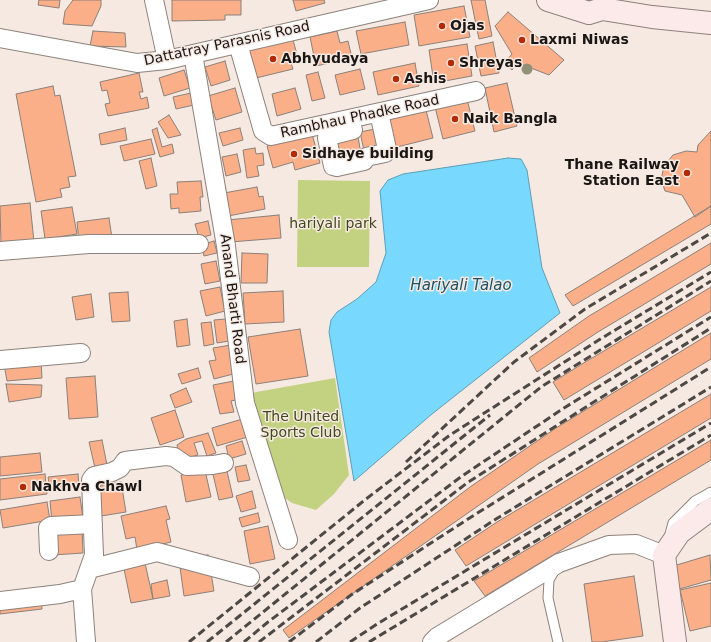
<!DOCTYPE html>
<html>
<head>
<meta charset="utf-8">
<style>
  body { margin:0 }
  canvas { display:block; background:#f5e9e2 }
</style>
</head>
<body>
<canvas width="711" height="642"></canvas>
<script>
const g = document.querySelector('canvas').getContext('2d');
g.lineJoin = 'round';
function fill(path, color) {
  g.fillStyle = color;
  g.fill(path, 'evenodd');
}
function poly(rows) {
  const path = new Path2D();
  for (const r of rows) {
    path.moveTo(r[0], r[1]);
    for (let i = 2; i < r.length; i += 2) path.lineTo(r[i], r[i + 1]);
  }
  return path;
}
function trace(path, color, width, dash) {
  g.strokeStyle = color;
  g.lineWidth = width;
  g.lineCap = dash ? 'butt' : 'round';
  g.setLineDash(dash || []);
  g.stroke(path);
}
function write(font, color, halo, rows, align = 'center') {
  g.font = font + ' "DejaVu Sans",sans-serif';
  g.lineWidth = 3;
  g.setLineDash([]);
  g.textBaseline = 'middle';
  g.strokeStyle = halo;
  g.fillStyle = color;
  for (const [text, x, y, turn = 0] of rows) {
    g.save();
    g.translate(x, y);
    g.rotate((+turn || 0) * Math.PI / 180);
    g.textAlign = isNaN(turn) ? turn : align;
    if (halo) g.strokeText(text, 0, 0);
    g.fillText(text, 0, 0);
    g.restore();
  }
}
const green = poly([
  [298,180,370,181,369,267,297,267],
  [335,378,349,475,334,494,316,510,292,503,279,494,251,393]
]);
const water = poly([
  [508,158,521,159,527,170,542,268,560,313,432,414,354,481,329,332,331,320,337,312,357,299,376,282,386,253,380,191,388,180,403,174,508,158]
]);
const building = poly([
  [39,0,60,0,59,8,38,5,39,0],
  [73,0,101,0,101,6,92,26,63,24,65,11,73,0],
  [172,0,241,0,241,15,225,15,225,20,172,21,172,0],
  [293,0,324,0,325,3,296,11,293,0],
  [471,0,485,0,492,36,479,39,471,0],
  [464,6,470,37,419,46,414,15,464,6],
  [508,12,564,60,549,75,518,63,512,70,504,63,512,54,495,26,508,12],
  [405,22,409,45,361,54,356,31,405,22],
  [93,31,125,33,126,47,90,46,93,31],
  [337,31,340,43,348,41,352,58,316,66,310,37,337,31],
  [293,40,298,58,290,60,293,69,256,78,249,50,293,40],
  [493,42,499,73,481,76,475,46,493,42],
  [467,44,472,76,434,83,429,50,467,44],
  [225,61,230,80,211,86,205,67,225,61],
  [415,63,419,86,378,95,373,72,415,63],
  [360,69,365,89,340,95,335,75,360,69],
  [184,70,190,88,164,96,159,78,184,70],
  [318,72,325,98,312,101,306,75,318,72],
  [139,73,143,92,139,92,141,99,147,97,149,108,108,116,105,104,110,103,107,90,102,91,100,82,139,73],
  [507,83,517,126,494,132,485,88,507,83],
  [53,86,55,96,60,95,76,176,68,177,70,187,60,189,62,197,36,202,16,94,53,86],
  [235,88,242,112,216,120,208,96,235,88],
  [295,88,301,109,277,116,272,94,295,88],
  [191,93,194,105,176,109,173,97,191,93],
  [467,99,475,131,443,139,435,107,467,99],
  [426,110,433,138,393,148,386,119,426,110],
  [169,115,181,135,168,138,158,122,169,115],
  [125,128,127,140,101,145,99,134,125,128],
  [157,128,162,147,172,144,174,153,160,157,152,130,157,128],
  [240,128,243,140,223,146,219,133,240,128],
  [380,128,384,150,365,155,360,132,380,128],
  [357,131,362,160,335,165,329,137,357,131],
  [711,131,711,206,695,217,682,195,665,191,661,180,664,166,673,155,686,151,697,152,698,145,711,131],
  [312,134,320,163,295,170,293,162,273,168,267,146,312,134],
  [151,139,155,154,124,161,120,146,151,139],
  [255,148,256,154,263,153,264,165,257,166,259,176,247,178,243,150,255,148],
  [237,154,241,172,226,176,222,157,237,154],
  [151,158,157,186,146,189,139,161,151,158],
  [201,181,203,197,200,197,201,211,179,213,179,208,171,209,170,194,178,194,177,182,201,181],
  [257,187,259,197,263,196,265,209,228,216,224,193,257,187],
  [30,203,34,242,1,245,0,206,30,203],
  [711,206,711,224,573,306,565,295,711,206],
  [72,207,77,234,45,239,41,211,72,207],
  [279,215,281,238,230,242,227,220,279,215],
  [109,218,112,238,79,242,77,222,109,218],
  [208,221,211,235,199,238,195,224,208,221],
  [214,241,217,253,204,256,201,245,214,241],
  [711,243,711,264,598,332,537,372,529,358,589,316,711,243],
  [242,253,268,254,267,283,241,283,242,253],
  [216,261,220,281,205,284,201,264,216,261],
  [220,287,225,311,206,316,200,291,220,287],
  [711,287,711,311,564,400,553,382,582,364,711,287],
  [283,291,284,322,245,324,243,293,283,291],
  [128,292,130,321,112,322,109,293,128,292],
  [91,294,94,317,76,320,72,297,91,294],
  [187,319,190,345,177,347,174,321,187,319],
  [226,319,229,341,217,343,214,320,226,319],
  [211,322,214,344,204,346,201,323,211,322],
  [300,329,308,376,256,384,248,337,300,329],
  [711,333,711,359,538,464,289,638,283,630,470,487,556,428,711,333],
  [231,345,237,373,214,379,209,361,216,360,213,348,231,345],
  [41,361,42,378,7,381,4,364,41,361],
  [198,368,201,378,182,384,178,374,198,368],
  [95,376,98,417,69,419,66,378,95,376],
  [234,381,236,400,231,401,234,412,220,414,213,385,234,381],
  [6,384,42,385,41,397,9,402,6,384],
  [186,388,192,402,175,408,170,395,186,388],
  [711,394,711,418,466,566,455,550,497,522,711,394],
  [175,410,184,437,160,445,151,418,175,410],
  [246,418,251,436,217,446,212,428,246,418],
  [208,433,216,453,207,456,202,441,194,443,198,455,180,460,177,445,186,439,208,433],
  [102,440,107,465,95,468,89,442,102,440],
  [711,440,711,460,485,596,474,581,711,440],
  [242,441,246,454,229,459,226,446,242,441],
  [40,453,42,472,0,476,0,457,40,453],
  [246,465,250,480,238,482,235,467,246,465],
  [226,467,233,497,219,500,212,470,226,467],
  [205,470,211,497,186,502,181,475,205,470],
  [45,474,47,494,0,500,0,479,45,474],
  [78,474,79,487,50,490,48,477,78,474],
  [121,482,126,512,101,516,96,486,121,482],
  [252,491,256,508,241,512,236,496,252,491],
  [80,497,83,518,52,522,50,501,80,497],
  [47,502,50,520,3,528,0,510,47,502],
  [166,506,170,519,166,520,171,542,137,550,135,537,126,539,121,516,166,506],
  [258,513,260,522,242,527,239,518,258,513],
  [268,526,275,559,250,564,244,531,268,526],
  [82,527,83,553,53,555,51,529,82,527],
  [143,554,153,599,131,603,122,559,143,554],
  [208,555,214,591,184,596,179,560,208,555],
  [710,555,711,580,676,590,670,567,710,555],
  [634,576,643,636,602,642,592,642,584,584,634,576],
  [167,580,170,596,153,599,151,584,167,580],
  [711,583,711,626,690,631,680,590,711,583],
  [41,597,42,609,0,614,0,602,41,597]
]);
const lane = poly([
  [670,534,673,523,695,501,711,492],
  [556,568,549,580,548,598,558,642]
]);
const street = poly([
  [154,0,167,60],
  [0,38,137,63,167,60,429,0],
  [238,44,263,131,271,136,476,91],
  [193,54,226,246,245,403,288,540],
  [353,130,329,136,327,138,333,166,337,167,364,161,366,157,385,153,387,149,379,113],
  [0,251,89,244,199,244],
  [0,360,81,353],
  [49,551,48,528,51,526,93,524],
  [89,569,157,552,250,577],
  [82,589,86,642],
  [0,601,60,594,82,589,94,555,91,480,94,476,112,472,120,468,125,461,166,456,174,457,187,466,213,465,224,463],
  [432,642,437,637,559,563,609,545,636,544,664,555]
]);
const secondary = poly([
  [548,0,589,13,602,9,652,17,711,23],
  [675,642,664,555,679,533,711,509]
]);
const rail = poly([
  [406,462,514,362,585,309,711,233],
  [189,642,366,499,450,435,602,338,711,272],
  [207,642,490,415],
  [226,642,541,387,711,281],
  [244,642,268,622,462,476,564,408,711,317],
  [259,642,467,483,567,419,711,328],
  [289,642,351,595,468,519,711,367],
  [316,642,360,608,496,519,711,387],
  [350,642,377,624,711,423],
  [369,642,711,435]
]);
const trees = [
  [527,69]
];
const markers = [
  [442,26,4,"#b42a00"],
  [522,40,4,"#b42a00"],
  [273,59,4,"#b42a00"],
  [451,63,4,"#b42a00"],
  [396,79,4,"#b42a00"],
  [455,119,4,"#b42a00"],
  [294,154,4,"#b42a00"],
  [687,173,4,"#b42a00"],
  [23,487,4,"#b42a00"]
];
const poiNames = [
  ["Ojas",450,26],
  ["Laxmi Niwas",530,40],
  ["Abhyudaya",281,59],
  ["Shreyas",459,63],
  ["Ashis",404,79],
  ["Naik Bangla",463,119],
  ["Sidhaye building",302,154],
  ["Thane Railway",679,165,"right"],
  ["Station East",679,181,"right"],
  ["Nakhva Chawl",31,487]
];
const streetNames = [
  ["Dattatray Parasnis Road",227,44,-12],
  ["Rambhau Phadke Road",360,117,-12],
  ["Anand Bharti Road",232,299,83]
];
const parkNames = [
  ["hariyali park",333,224],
  ["The United",301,417],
  ["Sports Club",301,433]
];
const waterNames = [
  ["Hariyali Talao",461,286]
];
fill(green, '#c3d281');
fill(water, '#79d8fd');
trace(water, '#5c9eb7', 1);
fill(building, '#fbaf88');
trace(building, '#8b807a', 1);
trace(lane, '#8d827b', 11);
trace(street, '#8d827b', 20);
trace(secondary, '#8d827b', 24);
trace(lane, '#fff', 9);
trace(street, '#fff', 18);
trace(secondary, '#fceaea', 22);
trace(rail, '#4e4845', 3, [8, 4]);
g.fillStyle = '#929076';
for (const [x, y] of trees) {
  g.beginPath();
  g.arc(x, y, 5.5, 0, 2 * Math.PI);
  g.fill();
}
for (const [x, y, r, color] of markers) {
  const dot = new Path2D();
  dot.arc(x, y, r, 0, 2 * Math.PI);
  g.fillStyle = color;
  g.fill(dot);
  trace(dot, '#f5e9e2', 1.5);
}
write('bold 14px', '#1a1614', '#f5e9e2', poiNames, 'left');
write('14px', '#1a1614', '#f5e9e2', streetNames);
write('14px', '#41481d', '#f5e9e2', parkNames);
write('italic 15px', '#1d5266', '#f5e9e2', waterNames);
</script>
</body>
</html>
